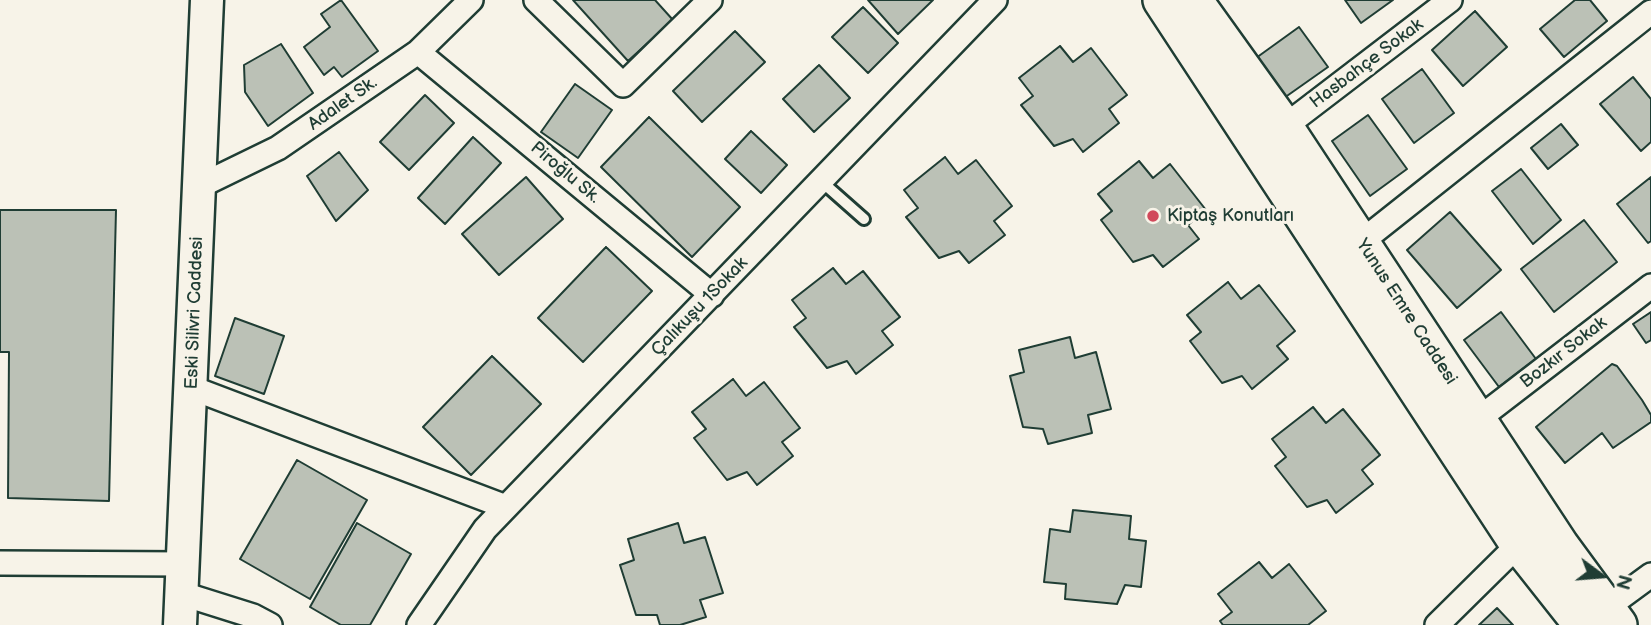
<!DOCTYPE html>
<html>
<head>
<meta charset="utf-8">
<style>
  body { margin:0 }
  #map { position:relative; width:1651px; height:625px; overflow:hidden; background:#f7f3e8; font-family:"Balsamiq Sans",sans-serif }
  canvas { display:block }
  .north { position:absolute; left:1567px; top:541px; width:70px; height:70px; -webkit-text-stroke:5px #f7f3e8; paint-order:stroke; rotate:106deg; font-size:19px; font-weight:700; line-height:28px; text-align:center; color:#1f3d34 }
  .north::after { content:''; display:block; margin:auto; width:24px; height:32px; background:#1f3d34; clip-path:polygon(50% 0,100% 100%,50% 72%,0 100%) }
</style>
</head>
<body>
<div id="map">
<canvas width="1651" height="625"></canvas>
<div class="north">N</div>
</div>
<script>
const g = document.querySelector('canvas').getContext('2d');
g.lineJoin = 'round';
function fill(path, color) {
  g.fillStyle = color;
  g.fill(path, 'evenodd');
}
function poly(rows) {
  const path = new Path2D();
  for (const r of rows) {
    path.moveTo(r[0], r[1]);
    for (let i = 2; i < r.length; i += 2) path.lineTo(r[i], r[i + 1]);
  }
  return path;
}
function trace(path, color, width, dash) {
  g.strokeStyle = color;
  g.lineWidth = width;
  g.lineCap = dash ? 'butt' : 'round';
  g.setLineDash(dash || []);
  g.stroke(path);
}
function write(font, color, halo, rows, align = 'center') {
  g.font = font + ' "Balsamiq Sans",sans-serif';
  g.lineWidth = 6;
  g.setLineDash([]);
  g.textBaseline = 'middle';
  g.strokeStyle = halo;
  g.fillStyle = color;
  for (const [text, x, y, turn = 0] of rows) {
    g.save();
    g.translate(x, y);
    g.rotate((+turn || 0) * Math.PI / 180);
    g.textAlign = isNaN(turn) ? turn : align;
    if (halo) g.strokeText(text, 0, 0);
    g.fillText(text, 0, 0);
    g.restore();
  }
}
const building = poly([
  [341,0,378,51,342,77,334,67,324,75,304,47,330,27,321,14,341,0],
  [573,0,655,0,673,20,628,61,573,0],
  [868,0,933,0,898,34,868,0],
  [1345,0,1393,0,1361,23,1345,0],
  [1575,0,1590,0,1607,21,1564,57,1540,29,1575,0],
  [863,7,898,43,868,73,832,37,863,7],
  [1475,11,1507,47,1463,86,1432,50,1475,11],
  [1299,27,1328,67,1284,98,1256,58,1299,27],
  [735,31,765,62,702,122,673,91,735,31],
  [281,44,313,93,268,126,245,92,244,65,281,44],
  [1060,46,1073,62,1091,48,1127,95,1109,109,1119,123,1083,152,1073,139,1054,146,1021,105,1033,96,1019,78,1060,46],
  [819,65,850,98,814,132,783,99,819,65],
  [1422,69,1454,113,1414,143,1382,99,1422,69],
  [1633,77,1651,99,1651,142,1641,151,1600,104,1633,77],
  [575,84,612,110,578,158,541,132,575,84],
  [425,95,454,123,409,170,380,142,425,95],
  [1368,115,1407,169,1370,196,1332,141,1368,115],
  [649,117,740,207,692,257,601,167,649,117],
  [1561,124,1578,145,1548,169,1531,148,1561,124],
  [751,131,787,165,761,193,725,159,751,131],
  [473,137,501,163,445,224,418,198,473,137],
  [339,152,368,190,336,221,307,176,339,152],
  [945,157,958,174,976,160,1012,206,994,221,1005,235,969,263,959,251,939,258,906,217,918,208,904,190,945,157],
  [1139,161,1153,178,1170,164,1206,210,1188,225,1199,239,1163,267,1153,255,1133,262,1101,220,1112,211,1098,194,1139,161],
  [1521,169,1561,220,1533,244,1492,191,1521,169],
  [526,177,563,219,499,275,462,234,526,177],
  [1651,177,1651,241,1648,243,1617,204,1651,177],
  [0,210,116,210,109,501,8,498,9,352,0,352,0,210],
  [1450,212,1501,270,1457,308,1407,250,1450,212],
  [1584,220,1617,262,1554,312,1521,269,1584,220],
  [606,247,652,291,583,362,538,318,606,247],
  [833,268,846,284,863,271,900,317,882,331,893,345,856,374,847,361,827,368,794,327,806,318,792,300,833,268],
  [1228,282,1241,299,1259,285,1295,331,1277,346,1288,359,1252,389,1242,376,1222,383,1190,341,1201,332,1187,315,1228,282],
  [1501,312,1536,359,1499,387,1464,340,1501,312],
  [1651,312,1651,340,1646,343,1633,324,1651,312],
  [235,318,284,336,264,394,215,376,235,318],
  [1070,337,1075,358,1096,352,1111,409,1088,415,1092,433,1048,444,1043,429,1023,427,1010,376,1024,372,1019,350,1070,337],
  [492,356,541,404,471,475,423,427,492,356],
  [1612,364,1617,366,1642,400,1651,415,1651,422,1613,448,1602,433,1565,463,1536,427,1612,364],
  [733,379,746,396,764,382,800,428,782,442,793,456,757,485,747,472,727,480,694,438,706,429,692,412,733,379],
  [1313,407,1326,423,1343,409,1380,455,1362,470,1373,484,1336,513,1327,500,1307,507,1275,466,1286,457,1272,439,1313,407],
  [297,460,367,500,310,599,240,559,297,460],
  [1073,510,1131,516,1129,539,1146,541,1141,587,1125,585,1117,604,1065,599,1066,584,1044,582,1050,529,1070,532,1073,510],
  [357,523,411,554,370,625,341,625,310,607,357,523],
  [678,523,684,543,705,537,723,593,700,600,706,617,680,625,660,625,657,615,636,615,620,565,634,560,628,539,678,523],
  [1259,562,1272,578,1289,564,1326,611,1308,625,1223,625,1220,621,1232,612,1218,594,1259,562],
  [1497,608,1513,625,1479,625,1497,608]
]);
const lane = poly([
  [821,181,864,219]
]);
const street = poly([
  [536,0,623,85,710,0],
  [418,52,712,295],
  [1284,127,1450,0],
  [200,186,278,148,418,52,471,0],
  [1361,242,1651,12],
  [192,388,506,507],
  [1477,420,1651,286],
  [0,563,185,564],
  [183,594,253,616,270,625],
  [1606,608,1651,575],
  [419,625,485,529,995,0],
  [1437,625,1519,544]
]);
const secondary = poly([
  [180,625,207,0]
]);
const primary = poly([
  [1162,0,1519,544,1583,625],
  [1193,0,1284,127,1560,546,1618,625]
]);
const markers = [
  [1153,216,7,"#d1495b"]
];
const streetNames = [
  ["Hasbahçe Sokak",1367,64,-37],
  ["Adalet Sk.",343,104,-35],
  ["Piroğlu Sk.",565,173,40],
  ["Çalıkuşu 1Sokak",700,307,-46],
  ["Yunus Emre Caddesi",1406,312,57],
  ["Eski Silivri Caddesi",195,313,-88],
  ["Bozkır Sokak",1564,353,-38]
];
const poiNames = [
  ["Kiptaş Konutları",1167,216]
];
fill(building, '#bbc1b6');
trace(building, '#1f3d34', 2);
trace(lane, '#1f3d34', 16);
trace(street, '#1f3d34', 28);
trace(secondary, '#1f3d34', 37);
trace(primary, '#1f3d34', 42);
trace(lane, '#f7f3e8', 10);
trace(street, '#f7f3e8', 23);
trace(secondary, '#f7f3e8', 32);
trace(primary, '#f7f3e8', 37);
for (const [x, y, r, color] of markers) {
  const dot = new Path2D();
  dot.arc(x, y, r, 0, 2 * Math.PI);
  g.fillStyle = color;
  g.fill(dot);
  trace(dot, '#f7f3e8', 2.5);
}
write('18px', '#1f3d34', '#f7f3e8', streetNames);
write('18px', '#1f3d34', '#f7f3e8', poiNames, 'left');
</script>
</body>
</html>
